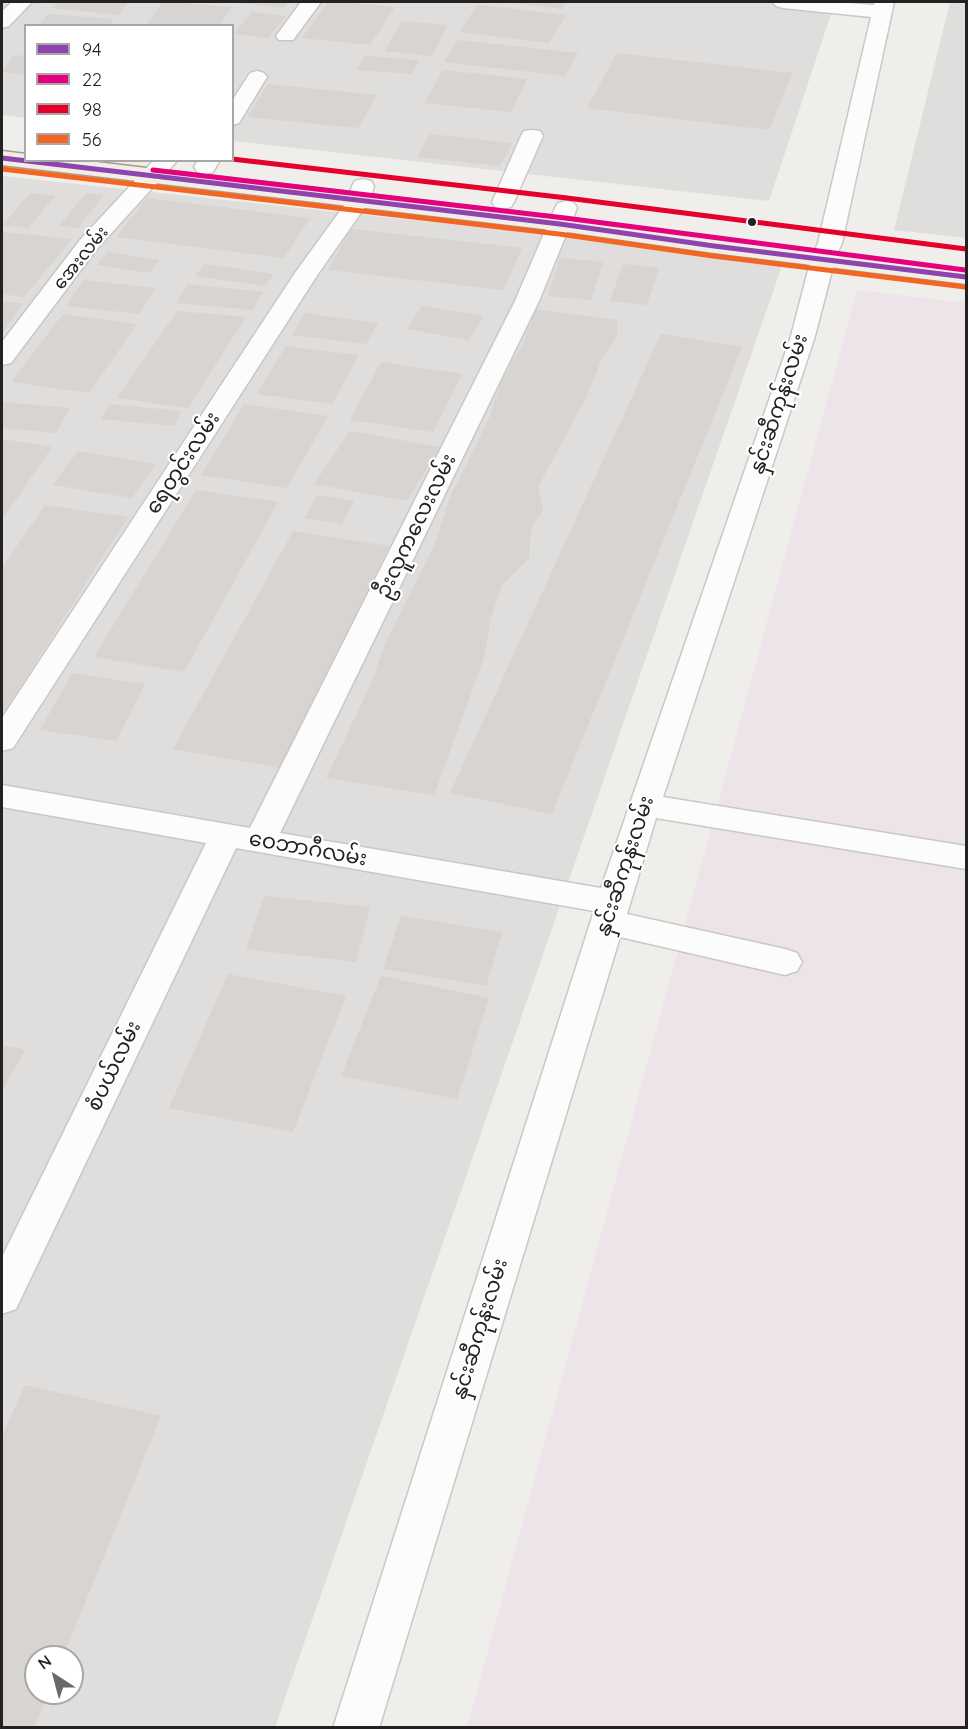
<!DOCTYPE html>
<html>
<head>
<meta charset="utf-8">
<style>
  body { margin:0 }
  #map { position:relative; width:968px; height:1729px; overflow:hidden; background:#f0eeeb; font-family:Quicksand,sans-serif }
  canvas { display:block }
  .frame { position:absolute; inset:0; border:3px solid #222; pointer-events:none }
  .legend { position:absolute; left:24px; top:24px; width:210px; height:138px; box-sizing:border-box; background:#fff; border:2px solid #a7a7a7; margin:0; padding:8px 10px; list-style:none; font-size:18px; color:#222 }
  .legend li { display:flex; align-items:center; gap:12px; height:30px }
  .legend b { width:30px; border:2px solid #a7a7a7 }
  .north { position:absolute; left:24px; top:1645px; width:60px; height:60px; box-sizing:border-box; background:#fff; border:2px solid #a7a7a7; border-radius:50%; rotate:324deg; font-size:16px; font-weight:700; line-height:24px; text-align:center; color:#222 }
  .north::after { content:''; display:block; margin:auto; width:21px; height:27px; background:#6a6968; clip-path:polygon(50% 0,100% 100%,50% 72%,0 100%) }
</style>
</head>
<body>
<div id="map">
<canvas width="968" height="1729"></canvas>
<div class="frame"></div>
<ul class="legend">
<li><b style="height:8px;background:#8e44ad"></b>94</li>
<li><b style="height:8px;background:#e5007d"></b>22</li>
<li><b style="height:8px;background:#e4002b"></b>98</li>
<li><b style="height:8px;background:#f26522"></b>56</li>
</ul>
<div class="north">N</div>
</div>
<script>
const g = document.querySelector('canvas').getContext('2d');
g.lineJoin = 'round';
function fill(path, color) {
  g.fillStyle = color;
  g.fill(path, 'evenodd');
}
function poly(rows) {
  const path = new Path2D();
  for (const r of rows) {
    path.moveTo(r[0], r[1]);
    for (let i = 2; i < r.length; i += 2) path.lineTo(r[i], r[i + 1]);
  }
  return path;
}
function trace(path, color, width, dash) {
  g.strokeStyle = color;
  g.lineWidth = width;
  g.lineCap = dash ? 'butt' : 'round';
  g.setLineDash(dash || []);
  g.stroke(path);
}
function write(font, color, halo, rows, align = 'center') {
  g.font = font + ' Quicksand,"Noto Sans Myanmar",sans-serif';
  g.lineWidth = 4.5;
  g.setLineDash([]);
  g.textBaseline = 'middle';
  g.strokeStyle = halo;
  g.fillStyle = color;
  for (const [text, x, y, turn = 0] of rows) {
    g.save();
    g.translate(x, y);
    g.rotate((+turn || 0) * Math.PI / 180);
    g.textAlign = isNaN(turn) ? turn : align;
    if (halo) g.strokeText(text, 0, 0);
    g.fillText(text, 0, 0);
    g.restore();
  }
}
const residential = poly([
  [2,2,835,2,769,201,233,141,232,26,26,26,25,118,2,115],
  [950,2,966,2,966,238,894,230],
  [2,176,784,260,275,1727,2,1727],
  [36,1657,72,1657,72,1693,36,1693]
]);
const industrial = poly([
  [857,290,966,303,966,1727,467,1728]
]);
const building = poly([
  [60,2,129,2,118,15,53,8],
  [163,2,170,2,232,7,219,26,145,26],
  [235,2,289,2,284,8],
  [328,2,341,2,395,7,370,45,302,38],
  [510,2,566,2,561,9],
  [477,5,566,15,549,43,460,32],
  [252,12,286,16,268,38,234,34],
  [48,14,114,19,109,26,40,24],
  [402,21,448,25,432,56,385,51],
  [458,40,578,53,565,76,443,62],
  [617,53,792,73,769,130,587,108],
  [14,55,26,56,26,75,2,72],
  [365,56,419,60,412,74,357,70],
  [443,70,527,79,511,112,425,103],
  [268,84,377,95,358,128,247,117],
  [430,134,512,143,500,166,417,157],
  [30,193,55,196,28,228,3,225],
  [86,193,104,195,78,228,59,226],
  [147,198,277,214,310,218,284,258,116,237],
  [351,229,478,243,522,248,503,290,328,270],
  [2,232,72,239,24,297,2,294],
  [108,252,160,260,149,273,97,265],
  [560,258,603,262,591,300,548,296],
  [205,264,274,274,265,286,195,276],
  [623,264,659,268,647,305,610,301],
  [83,280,155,288,139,314,66,306],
  [188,284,263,292,253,310,177,303],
  [2,301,23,304,2,333],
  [422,306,484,316,469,340,407,329],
  [533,309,617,320,617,336,602,358,587,396,538,487,543,510,531,527,529,558,502,585,490,621,484,658,434,795,326,778,371,684,385,644,435,544,450,497,490,416,500,385,520,349,532,322],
  [177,311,246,317,188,408,117,398],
  [305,313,378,323,366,344,292,335],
  [63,314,137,324,89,393,11,382],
  [661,334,742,347,552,814,450,793],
  [286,346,359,355,332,404,257,394],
  [381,362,462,374,433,432,350,420],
  [2,402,70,408,56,433,2,428],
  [109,404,181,411,174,426,101,419],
  [244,404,328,416,287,488,201,475],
  [350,431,440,447,407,501,314,484],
  [2,439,52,447,2,520],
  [78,451,156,464,132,498,53,485],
  [196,490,278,502,184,672,94,657],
  [317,495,354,501,342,524,305,518],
  [45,505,128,517,2,715,2,568],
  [293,531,389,546,281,768,173,749],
  [72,673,145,684,116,741,40,730],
  [264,896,370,907,356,962,246,949],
  [401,916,502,932,486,986,383,969],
  [228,974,346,996,293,1132,169,1108],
  [381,976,489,998,457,1099,341,1076],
  [2,1045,25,1050,2,1091],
  [25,1385,161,1416,63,1657,36,1657,36,1693,48,1693,34,1728,2,1728,2,1436]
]);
const minor = poly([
  [12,2,32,2,9,26,2,28,2,11,12,2],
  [301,2,321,2,293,40,279,40,276,36,301,2],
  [773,2,835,2,874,5,875,2,894,2,842,243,835,259,815,336,663,797,966,846,966,869,656,818,627,914,785,949,797,953,802,962,797,971,785,975,620,937,379,1728,333,1728,594,911,236,848,16,1309,2,1314,2,1257,206,843,2,807,2,785,250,828,515,301,555,208,558,203,566,201,574,203,577,208,539,301,280,833,601,888,791,336,811,259,818,243,871,17,783,8,776,6,773,2],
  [257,71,264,73,267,77,239,123,232,125,232,101,250,73,257,71],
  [532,130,540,131,543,136,514,202,511,207,503,209,495,207,492,202,521,136,524,131,532,130],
  [154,160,176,162,96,250,11,363,2,365,2,342,80,240,154,160],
  [198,160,220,160,213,172,205,174,197,172,194,167,198,160],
  [363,179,371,181,374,186,370,200,318,274,13,748,2,751,2,718,295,273,348,200,352,186,355,181,363,179]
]);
const major = poly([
  [2,151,26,154,26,160,79,160,560,217,714,239,966,270,966,284,714,253,560,231,2,165,2,151]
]);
const bus1 = poly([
  [2,158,560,224,714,246,966,277]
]);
const bus2 = poly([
  [153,170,565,218,965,270]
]);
const bus3 = poly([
  [232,159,567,198,966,249]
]);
const bus4 = poly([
  [2,169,559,234,713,256,965,287]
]);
const markers = [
  [752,222,5,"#222"]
];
const farStreetnames = [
  ["အေးလမ်း",81,258,-51]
];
const streetNames = [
  ["နှင်းဆီကုန်းလမ်း",779,404,-72],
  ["ရေတွင်းလမ်း",183,463,-57],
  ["ဦးလူကလေးလမ်း",416,526,-64],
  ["ဝေဘာဂီလမ်း",308,849,10],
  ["နှင်းဆီကုန်းလမ်း",625,866,-72],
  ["စံပယ်လမ်း",114,1066,-64],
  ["နှင်းဆီကုန်းလမ်း",480,1329,-73]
];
fill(residential, '#dfdedc');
fill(industrial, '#ede4e9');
fill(building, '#d7d4d2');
trace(minor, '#c9c8c7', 3);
trace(major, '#a79c86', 3);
fill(minor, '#fdfcfc');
fill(major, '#f3ede7');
trace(bus1, '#8e44ad', 5);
trace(bus2, '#e5007d', 5);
trace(bus3, '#e4002b', 5);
trace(bus4, '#f26522', 5);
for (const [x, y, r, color] of markers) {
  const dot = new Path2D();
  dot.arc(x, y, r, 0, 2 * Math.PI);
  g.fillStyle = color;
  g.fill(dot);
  trace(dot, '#fff', 2);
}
write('18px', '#222', '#fff', farStreetnames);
write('21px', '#222', '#fff', streetNames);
</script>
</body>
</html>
